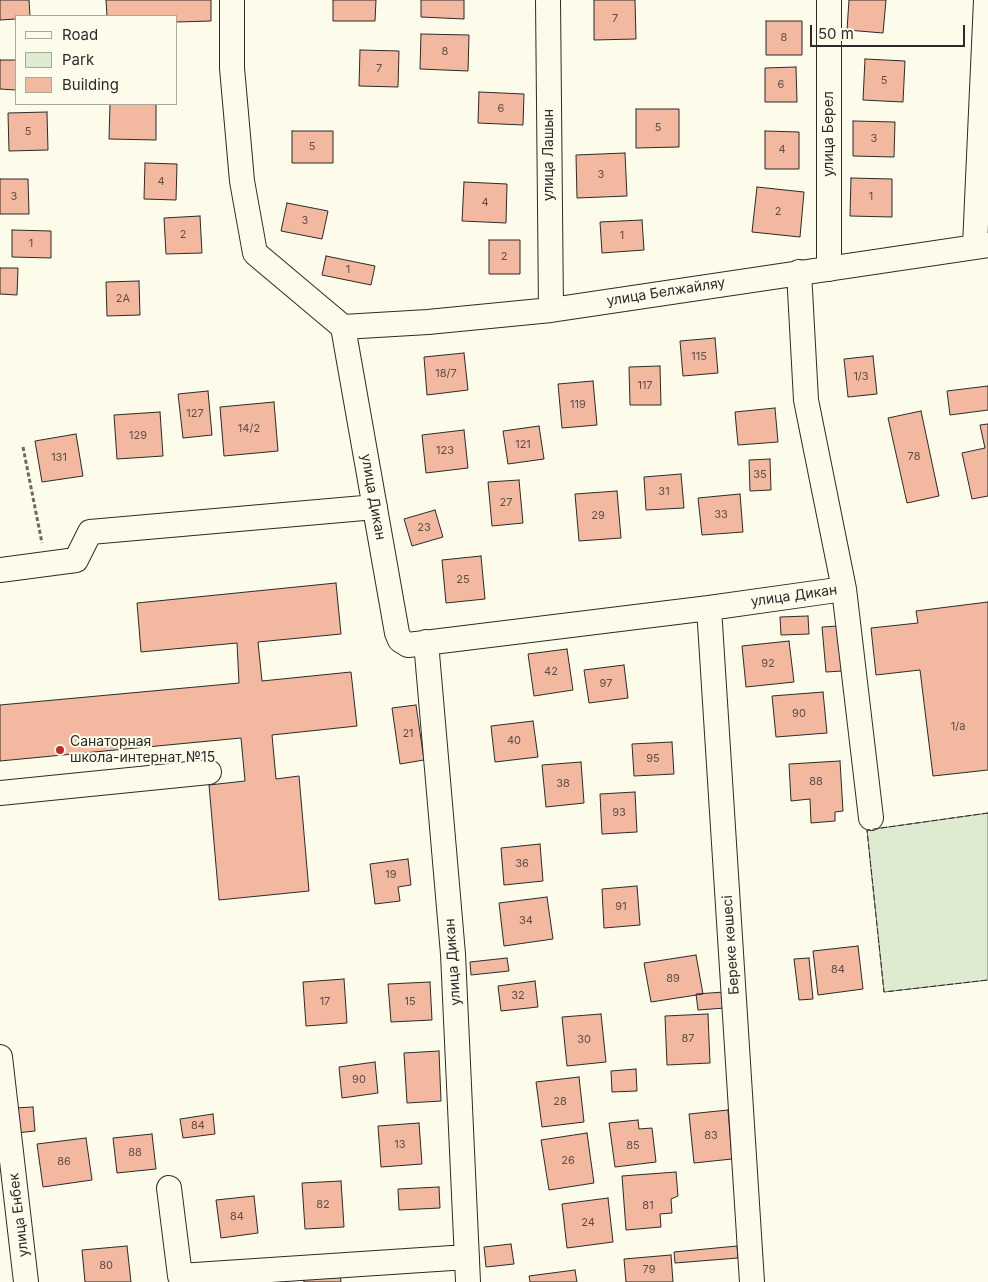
<!DOCTYPE html>
<html>
<head>
<meta charset="utf-8">
<style>
  body { margin:0 }
  #map { position:relative; width:988px; height:1282px; overflow:hidden; background:#fdfbea; font-family:Inter,sans-serif }
  canvas { display:block }
  .legend { position:absolute; left:15px; top:15px; width:162px; height:90px; box-sizing:border-box; background:#fdfbea; border:1px solid #a9a89e; margin:0; padding:6px 9px; list-style:none; font-size:15px; color:#2b2b2b }
  .legend li { display:flex; align-items:center; gap:10px; height:25px }
  .legend b { width:25px; border:1px solid #a9a89e }
  .scale { position:absolute; left:810px; top:25px; width:155px; height:22px; box-sizing:border-box; border:2px solid #2b2b2b; border-top:0; padding-left:6px; font-size:15px; line-height:18px; white-space:nowrap; color:#2b2b2b; -webkit-text-stroke:4px #fdfbea; paint-order:stroke }
</style>
</head>
<body>
<div id="map">
<canvas width="988" height="1282"></canvas>
<ul class="legend">
<li><b style="height:6px;background:#fdfbea"></b>Road</li>
<li><b style="height:14px;background:#deebd1"></b>Park</li>
<li><b style="height:14px;background:#f2b8a0"></b>Building</li>
</ul>
<div class="scale">50 m</div>
</div>
<script>
const g = document.querySelector('canvas').getContext('2d');
g.lineJoin = 'round';
function fill(path, color) {
  g.fillStyle = color;
  g.fill(path, 'evenodd');
}
function poly(rows) {
  const path = new Path2D();
  for (const r of rows) {
    path.moveTo(r[0], r[1]);
    for (let i = 2; i < r.length; i += 2) path.lineTo(r[i], r[i + 1]);
  }
  return path;
}
function trace(path, color, width, dash) {
  g.strokeStyle = color;
  g.lineWidth = width;
  g.lineCap = dash ? 'butt' : 'round';
  g.setLineDash(dash || []);
  g.stroke(path);
}
function write(font, color, halo, rows, align = 'center') {
  g.font = font + ' Inter,sans-serif';
  g.lineWidth = 4;
  g.setLineDash([]);
  g.textBaseline = 'middle';
  g.strokeStyle = halo;
  g.fillStyle = color;
  for (const [text, x, y, turn = 0] of rows) {
    g.save();
    g.translate(x, y);
    g.rotate((+turn || 0) * Math.PI / 180);
    g.textAlign = isNaN(turn) ? turn : align;
    if (halo) g.strokeText(text, 0, 0);
    g.fillText(text, 0, 0);
    g.restore();
  }
}
const green = poly([
  [988,813,988,980,884,992,867,830,988,813]
]);
const building = poly([
  [0,0,29,0,30,16,16,16,16,19,0,20,0,0],
  [106,0,211,0,211,21,176,22,176,16,107,16,106,0],
  [333,0,376,0,375,21,333,21,333,0],
  [421,0,464,0,464,19,421,17,421,0],
  [594,0,635,0,636,39,594,40,594,0],
  [849,0,886,0,883,33,847,30,849,0],
  [766,21,802,21,802,55,766,55,766,21],
  [421,34,469,35,468,71,420,69,421,34],
  [360,50,399,51,398,87,359,86,360,50],
  [865,59,905,61,903,102,863,100,865,59],
  [0,60,16,60,16,90,0,89,0,60],
  [796,67,797,102,765,102,765,68,796,67],
  [479,92,524,94,523,125,478,123,479,92],
  [110,104,156,104,156,140,109,139,110,104],
  [636,109,679,109,679,147,636,148,636,109],
  [47,112,48,150,9,151,8,113,47,112],
  [853,121,895,122,894,157,853,156,853,121],
  [292,131,333,131,333,163,292,163,292,131],
  [765,131,799,132,799,169,765,169,765,131],
  [625,153,627,196,577,198,576,155,625,153],
  [145,163,177,164,176,200,144,199,145,163],
  [851,178,892,179,892,217,850,216,851,178],
  [0,179,28,179,29,214,0,214,0,179],
  [464,182,507,184,506,223,462,221,464,182],
  [757,187,804,192,800,237,752,232,757,187],
  [287,203,328,211,322,239,281,231,287,203],
  [200,216,202,253,166,254,164,218,200,216],
  [642,220,644,250,602,253,600,222,642,220],
  [12,230,51,231,51,258,12,257,12,230],
  [489,240,520,240,520,274,489,274,489,240],
  [326,256,375,266,371,285,322,275,326,256],
  [0,268,18,268,17,295,0,294,0,268],
  [139,281,140,315,107,316,106,282,139,281],
  [715,338,718,373,683,376,680,341,715,338],
  [464,353,468,390,427,395,424,357,464,353],
  [873,356,877,394,848,397,844,359,873,356],
  [660,366,661,405,630,405,629,367,660,366],
  [593,381,597,425,562,428,558,384,593,381],
  [988,386,988,410,950,415,947,391,988,386],
  [208,391,212,435,183,438,178,394,208,391],
  [274,402,278,451,224,456,220,407,274,402],
  [775,408,778,442,738,445,735,412,775,408],
  [921,411,939,496,907,503,888,418,921,411],
  [160,412,163,456,117,459,114,415,160,412],
  [988,424,988,496,972,499,962,453,985,448,980,425,988,424],
  [539,426,544,459,508,464,503,431,539,426],
  [464,430,468,468,426,473,422,435,464,430],
  [76,434,83,476,42,482,35,441,76,434],
  [770,459,771,490,750,491,749,460,770,459],
  [681,474,684,508,646,510,644,477,681,474],
  [519,480,523,523,492,526,488,482,519,480],
  [617,491,621,538,579,541,575,494,617,491],
  [740,494,743,532,702,535,698,498,740,494],
  [435,510,443,537,412,546,404,519,435,510],
  [481,556,485,599,446,603,442,560,481,556],
  [336,583,341,634,258,642,262,681,351,672,357,726,272,735,276,779,299,776,309,891,219,900,209,785,245,781,241,738,0,761,0,705,239,683,237,643,141,652,137,603,336,583],
  [988,602,988,770,933,776,920,670,876,675,871,628,918,623,916,611,988,602],
  [808,616,809,634,781,635,780,617,808,616],
  [838,626,842,671,826,672,822,627,838,626],
  [789,641,794,682,746,687,742,646,789,641],
  [567,649,573,690,534,696,528,654,567,649],
  [624,665,628,698,589,703,584,670,624,665],
  [823,692,827,733,776,737,772,696,823,692],
  [416,705,424,760,400,764,392,708,416,705],
  [533,721,538,757,495,762,491,726,533,721],
  [672,742,674,774,634,776,632,744,672,742],
  [840,761,843,811,835,812,835,821,811,823,810,799,791,801,789,764,840,761],
  [581,762,584,803,546,807,542,765,581,762],
  [635,792,637,832,602,834,600,794,635,792],
  [540,844,543,881,504,885,501,848,540,844],
  [408,859,411,885,398,887,400,901,375,904,370,864,408,859],
  [637,886,640,925,604,928,602,889,637,886],
  [547,897,553,939,504,946,499,903,547,897],
  [858,946,863,989,818,995,813,951,858,946],
  [696,955,703,994,651,1002,644,963,696,955],
  [507,958,509,971,471,975,470,962,507,958],
  [809,958,813,999,799,1000,794,959,809,958],
  [344,979,347,1023,306,1026,303,982,344,979],
  [535,981,538,1007,501,1011,498,986,535,981],
  [430,982,432,1020,391,1022,388,984,430,982],
  [724,992,725,1008,698,1010,696,994,724,992],
  [601,1014,606,1062,567,1066,562,1017,601,1014],
  [708,1014,710,1063,667,1065,665,1016,708,1014],
  [439,1051,441,1101,407,1103,404,1053,439,1051],
  [375,1062,378,1093,342,1098,339,1067,375,1062],
  [636,1069,637,1091,612,1092,611,1071,636,1069],
  [579,1077,584,1122,542,1127,536,1082,579,1077],
  [33,1107,35,1131,16,1133,14,1108,33,1107],
  [728,1110,732,1159,694,1163,689,1114,728,1110],
  [213,1114,215,1134,183,1138,180,1119,213,1114],
  [638,1120,639,1129,652,1128,656,1162,615,1167,609,1123,638,1120],
  [419,1123,422,1164,381,1167,378,1126,419,1123],
  [587,1133,594,1183,549,1190,541,1140,587,1133],
  [152,1134,156,1169,117,1173,113,1138,152,1134],
  [86,1138,92,1180,43,1187,37,1144,86,1138],
  [676,1172,678,1196,671,1199,672,1213,660,1214,661,1227,626,1230,622,1176,676,1172],
  [341,1181,344,1227,305,1229,302,1183,341,1181],
  [439,1187,440,1208,399,1210,398,1189,439,1187],
  [254,1196,258,1233,221,1238,216,1200,254,1196],
  [608,1198,613,1242,567,1248,562,1204,608,1198],
  [511,1244,514,1264,486,1267,484,1247,511,1244],
  [127,1246,131,1282,85,1282,82,1250,127,1246],
  [737,1246,738,1258,675,1263,674,1252,737,1246],
  [671,1255,673,1282,626,1282,624,1259,671,1255],
  [575,1270,577,1282,530,1282,529,1276,575,1270],
  [340,1273,341,1282,304,1282,303,1277,340,1273]
]);
const path = poly([
  [23,447,42,543]
]);
const minor = poly([
  [232,0,232,68,242,181,255,253,343,327],
  [548,0,551,310],
  [829,0,829,269],
  [975,246,986,0],
  [343,327,397,633,400,640,408,645,709,608,844,589,806,400,799,272],
  [343,327,428,322,551,310,988,245],
  [0,570,76,560,90,532,375,507],
  [844,589,871,818],
  [709,608,752,1282],
  [426,642,453,954,468,1282],
  [0,793,209,772],
  [0,1057,26,1282],
  [169,1188,180,1276,467,1257]
]);
const fence = poly([
  [988,813,867,830,884,992,988,980]
]);
const markers = [
  [60,750,5,"#c62828"]
];
const numberNames = [
  ["7",615,19],
  ["8",784,38],
  ["8",445,52],
  ["7",379,69],
  ["5",884,81],
  ["6",781,85],
  ["6",501,109],
  ["5",658,128],
  ["5",28,132],
  ["3",874,139],
  ["5",312,147],
  ["4",782,150],
  ["3",601,175],
  ["4",161,182],
  ["3",14,197],
  ["1",871,197],
  ["4",485,203],
  ["2",778,212],
  ["3",305,221],
  ["2",183,235],
  ["1",622,236],
  ["1",31,244],
  ["2",504,257],
  ["1",348,270],
  ["2А",123,299],
  ["115",699,357],
  ["18/7",446,374],
  ["1/3",861,377],
  ["117",645,386],
  ["119",578,405],
  ["127",195,414],
  ["14/2",249,429],
  ["129",138,436],
  ["121",523,445],
  ["123",445,451],
  ["78",914,457],
  ["131",59,458],
  ["35",760,475],
  ["31",664,492],
  ["27",506,503],
  ["33",721,515],
  ["29",598,516],
  ["23",424,528],
  ["25",463,580],
  ["92",768,664],
  ["42",551,672],
  ["97",606,684],
  ["90",799,714],
  ["1/а",958,727],
  ["21",408,734],
  ["40",514,741],
  ["95",653,759],
  ["88",816,782],
  ["38",563,784],
  ["93",619,813],
  ["36",522,864],
  ["19",391,875],
  ["91",621,907],
  ["34",526,921],
  ["84",838,970],
  ["89",673,979],
  ["32",518,996],
  ["17",325,1002],
  ["15",410,1002],
  ["87",688,1039],
  ["30",584,1040],
  ["90",359,1080],
  ["28",560,1102],
  ["84",198,1126],
  ["83",711,1136],
  ["13",400,1145],
  ["85",633,1146],
  ["88",135,1153],
  ["26",568,1161],
  ["86",64,1162],
  ["82",323,1205],
  ["81",648,1206],
  ["84",237,1217],
  ["24",588,1223],
  ["80",106,1266],
  ["79",649,1270]
];
const streetNames = [
  ["улица Берел",829,134,-90],
  ["улица Лашын",549,155,-90],
  ["улица Белжайляу",666,292,-9],
  ["улица Дикан",373,497,80],
  ["улица Дикан",794,596,-8],
  ["Береке көшесі",731,945,-94],
  ["улица Дикан",453,962,-94],
  ["улица Енбек",19,1215,-97]
];
const poiNames = [
  ["Санаторная",70,742],
  ["школа-интернат №15",70,758]
];
fill(green, '#deebd1');
trace(green, '#74746e', 1);
fill(building, '#f2b8a0');
trace(building, '#2b2b2b', 1);
trace(minor, '#2b2b2b', 26);
trace(path, '#6a6964', 3, [4, 2.5]);
trace(minor, '#fdfbea', 24);
trace(fence, '#2b2b2b', 1, [6, 2.5]);
for (const [x, y, r, color] of markers) {
  const dot = new Path2D();
  dot.arc(x, y, r, 0, 2 * Math.PI);
  g.fillStyle = color;
  g.fill(dot);
  trace(dot, '#fdfbea', 2);
}
write('11px', '#5d4e48', null, numberNames);
write('14px', '#2b2b2b', '#fdfbea', streetNames);
write('14px', '#2b2b2b', '#fdfbea', poiNames, 'left');
</script>
</body>
</html>
